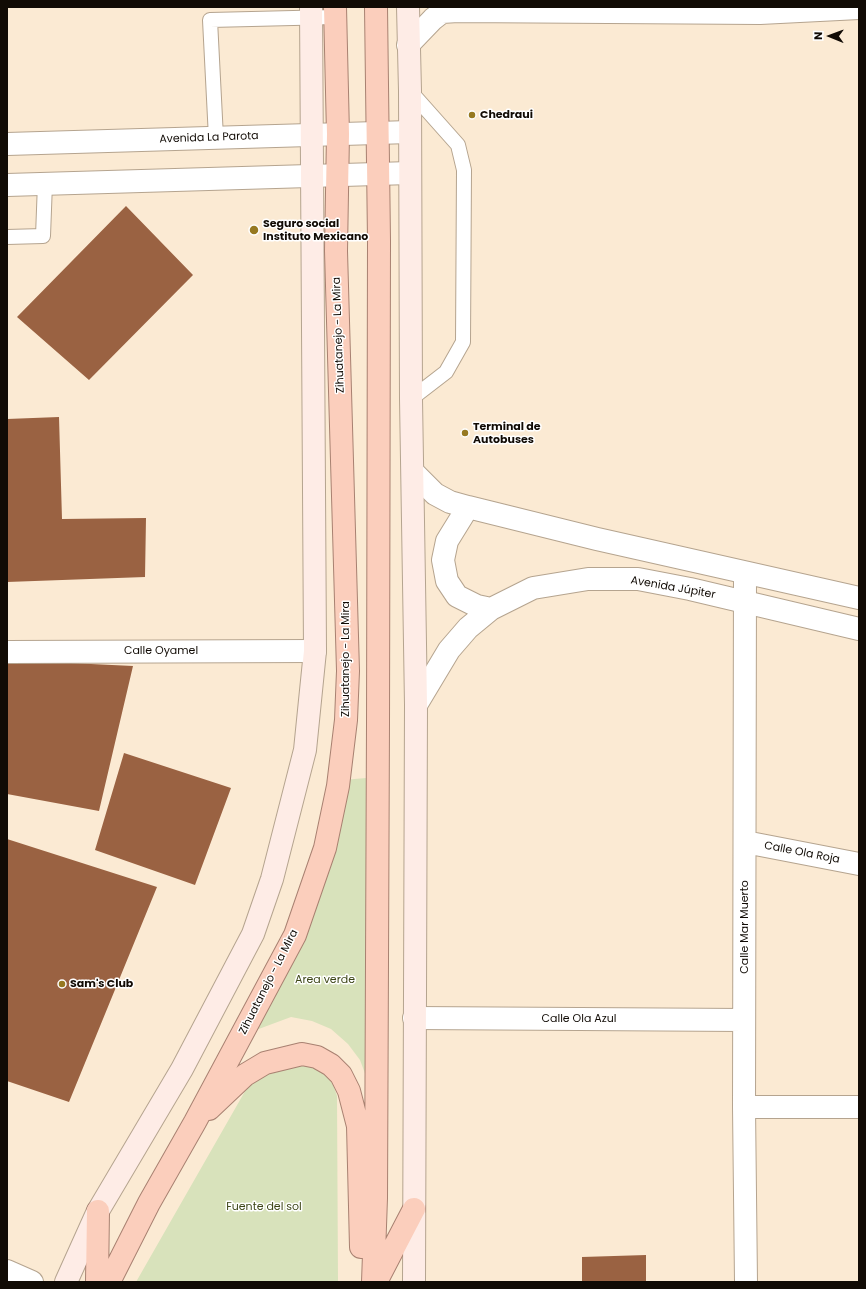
<!DOCTYPE html>
<html>
<head>
<meta charset="utf-8">
<style>
  body { margin:0 }
  #map { position:relative; width:866px; height:1289px; overflow:hidden; background:#fbead3; font-family:Poppins,sans-serif }
  canvas { display:block }
  .frame { position:absolute; inset:0; border:8px solid #110b05; pointer-events:none }
  .north { position:absolute; left:810px; top:16px; width:40px; height:40px; -webkit-text-stroke:3px #fff; paint-order:stroke; rotate:271deg; font-size:11px; font-weight:700; line-height:16px; text-align:center; color:#110b05 }
  .north::after { content:''; display:block; margin:auto; width:14px; height:18px; background:#110b05; clip-path:polygon(50% 0,100% 100%,50% 72%,0 100%) }
</style>
</head>
<body>
<div id="map">
<canvas width="866" height="1289"></canvas>
<div class="frame"></div>
<div class="north">N</div>
</div>
<script>
const g = document.querySelector('canvas').getContext('2d');
g.lineJoin = 'round';
function fill(path, color) {
  g.fillStyle = color;
  g.fill(path, 'evenodd');
}
function poly(rows) {
  const path = new Path2D();
  for (const r of rows) {
    path.moveTo(r[0], r[1]);
    for (let i = 2; i < r.length; i += 2) path.lineTo(r[i], r[i + 1]);
  }
  return path;
}
function trace(path, color, width, dash) {
  g.strokeStyle = color;
  g.lineWidth = width;
  g.lineCap = dash ? 'butt' : 'round';
  g.setLineDash(dash || []);
  g.stroke(path);
}
function write(font, color, halo, rows, align = 'center') {
  g.font = font + ' Poppins,sans-serif';
  g.lineWidth = 3;
  g.setLineDash([]);
  g.textBaseline = 'middle';
  g.strokeStyle = halo;
  g.fillStyle = color;
  for (const [text, x, y, turn = 0] of rows) {
    g.save();
    g.translate(x, y);
    g.rotate((+turn || 0) * Math.PI / 180);
    g.textAlign = isNaN(turn) ? turn : align;
    if (halo) g.strokeText(text, 0, 0);
    g.fillText(text, 0, 0);
    g.restore();
  }
}
const green = poly([
  [366,778,369,1084,360,1060,348,1044,331,1029,312,1021,291,1017,256,1030,343,780],
  [291,1062,322,1069,331,1078,337,1096,338,1282,136,1282,248,1086,256,1075]
]);
const building = poly([
  [126,206,193,275,89,380,17,317],
  [59,417,62,519,146,518,145,577,7,582,7,419],
  [7,660,133,666,99,811,7,794],
  [124,753,231,788,195,885,95,850],
  [7,839,157,887,69,1102,7,1081],
  [646,1255,646,1282,582,1282,582,1257]
]);
const service = poly([
  [410,91,458,145,464,170,463,342,446,372,411,399],
  [216,138,210,20,335,17],
  [7,237,43,236,45,183]
]);
const minor = poly([
  [745,573,744,1107,746,1282],
  [7,652,315,651],
  [745,842,859,864],
  [414,1018,744,1020],
  [744,1107,859,1107],
  [7,1271,32,1282]
]);
const tertiary = poly([
  [408,45,433,19,442,12,458,11,760,13,859,8],
  [7,144,410,132],
  [7,185,410,173],
  [414,473,435,494,450,502,468,507,597,539,859,598],
  [468,507,447,541,443,560,447,581,457,596,477,606,491,609],
  [416,705,449,650,468,628,491,609,533,588,588,579,638,579,690,589,859,629]
]);
const secondary = poly([
  [408,7,410,91,411,399,416,705,414,1282],
  [66,1282,98,1211,182,1069,253,934,272,879,305,750,315,651,311,7]
]);
const trunk = poly([
  [209,1109,245,1075,265,1063,302,1054,317,1057,331,1065,341,1075,349,1091,358,1126,361,1247],
  [97,1282,98,1211],
  [109,1282,149,1203,195,1122,295,935,325,848,338,786,346,720,348,671,336,251,338,134,335,7],
  [373,1282,376,1198,378,724,379,241,376,7],
  [376,1282,414,1209]
]);
const markers = [
  [472,115,4,"#967921"],
  [254,230,5,"#967921"],
  [465,433,4,"#967921"],
  [62,984,4,"#967921"]
];
const poiNames = [
  ["Chedraui",480,115],
  ["Seguro social",263,224],
  ["Instituto Mexicano",263,237],
  ["Terminal de",473,427],
  ["Autobuses",473,440],
  ["Sam's Club",70,984]
];
const streetNames = [
  ["Avenida La Parota",209,138,-2],
  ["Zihuatanejo - La Mira",339,335,-92],
  ["Avenida Júpiter",673,588,10],
  ["Calle Oyamel",161,651],
  ["Zihuatanejo - La Mira",346,659,-90],
  ["Calle Ola Roja",802,853,11],
  ["Calle Mar Muerto",745,927,-90],
  ["Zihuatanejo - La Mira",269,982,-63],
  ["Calle Ola Azul",579,1019]
];
const parkNames = [
  ["Area verde",325,980],
  ["Fuente del sol",264,1207]
];
fill(green, '#d8e2bb');
fill(building, '#9a6242');
trace(service, '#b5a48f', 16);
trace(minor, '#b5a48f', 24);
trace(tertiary, '#b5a48f', 24);
trace(secondary, '#b5a48f', 24);
trace(trunk, '#a88171', 24);
trace(service, '#fff', 14);
trace(minor, '#fff', 22);
trace(tertiary, '#fff', 22);
trace(secondary, '#feece6', 22);
trace(trunk, '#fbcebc', 22);
for (const [x, y, r, color] of markers) {
  const dot = new Path2D();
  dot.arc(x, y, r, 0, 2 * Math.PI);
  g.fillStyle = color;
  g.fill(dot);
  trace(dot, '#fff', 1.5);
}
write('bold 11px', '#110b05', '#fff', poiNames, 'left');
write('11px', '#110b05', '#fff', streetNames);
write('11px', '#3d4617', '#fff', parkNames);
</script>
</body>
</html>
